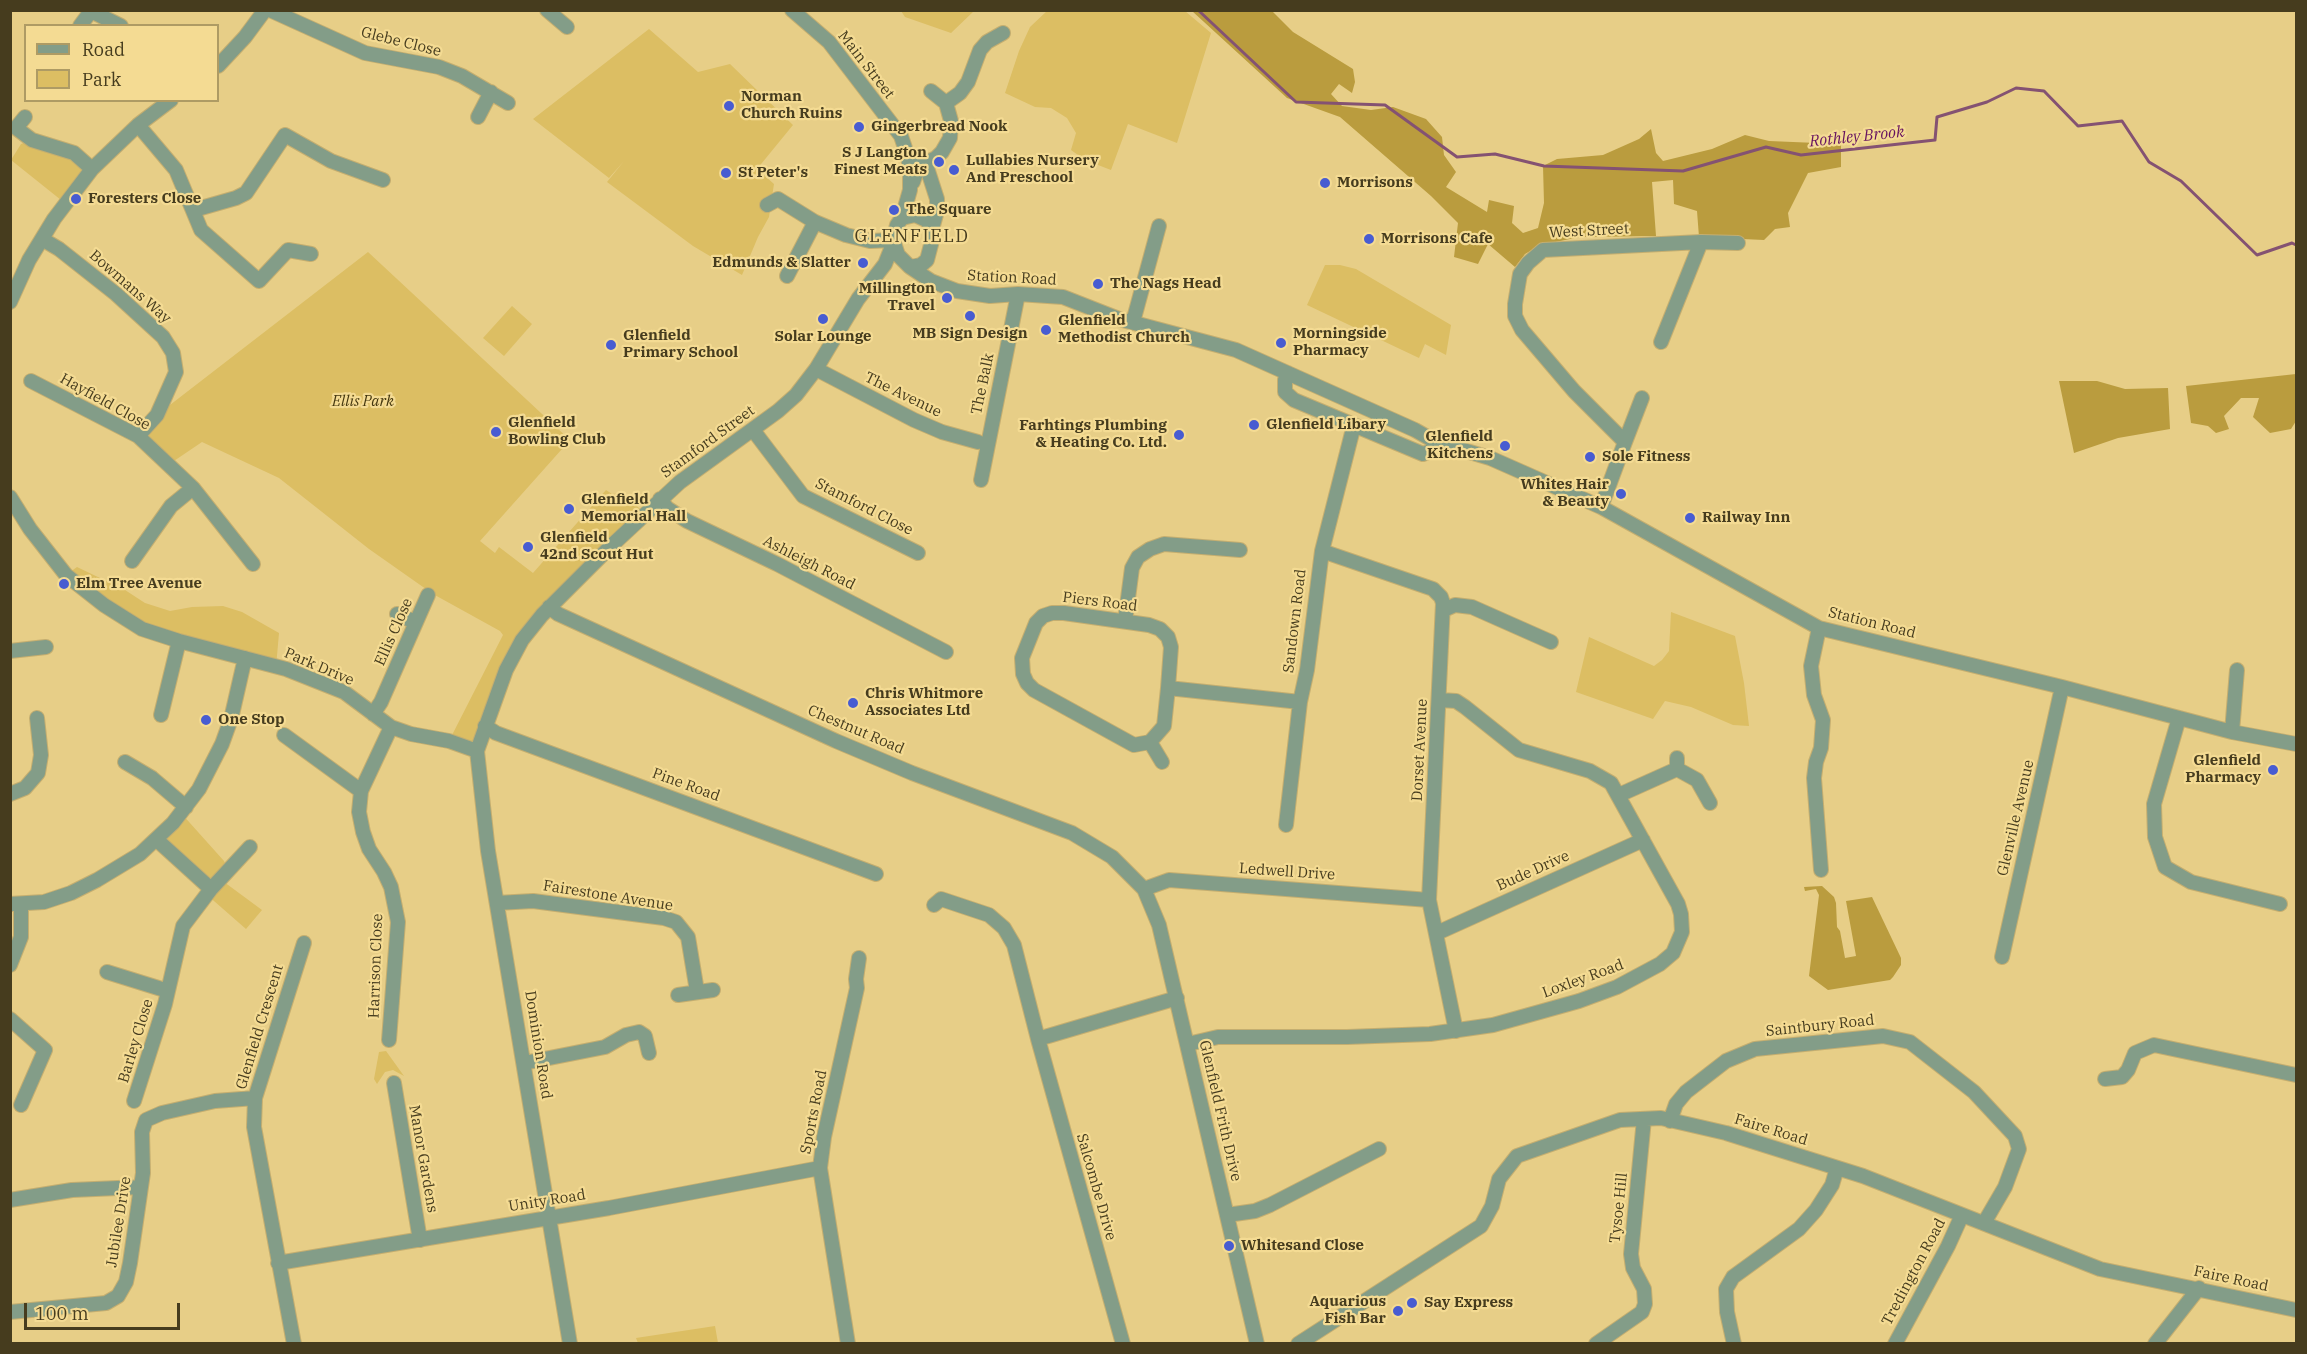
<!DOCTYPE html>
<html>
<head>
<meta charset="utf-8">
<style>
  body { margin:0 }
  #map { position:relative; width:2307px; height:1354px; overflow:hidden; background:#e7ce87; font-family:"IBM Plex Serif",serif }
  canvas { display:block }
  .frame { position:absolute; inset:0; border:12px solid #463c1e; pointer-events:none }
  .legend { position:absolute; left:24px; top:24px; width:195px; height:78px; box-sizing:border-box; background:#f4db93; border:2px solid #ae9b64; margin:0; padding:8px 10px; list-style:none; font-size:18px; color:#463c1e }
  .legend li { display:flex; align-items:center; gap:12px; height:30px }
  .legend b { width:30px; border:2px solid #ae9b64 }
  .scale { position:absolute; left:24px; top:1303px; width:156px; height:27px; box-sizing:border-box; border:3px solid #463c1e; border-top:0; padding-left:8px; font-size:18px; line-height:21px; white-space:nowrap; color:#463c1e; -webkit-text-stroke:4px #f4db93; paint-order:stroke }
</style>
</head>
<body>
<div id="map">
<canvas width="2307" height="1354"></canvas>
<div class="frame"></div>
<ul class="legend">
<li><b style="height:8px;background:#839d88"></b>Road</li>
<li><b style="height:16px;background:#dcbe63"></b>Park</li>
</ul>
<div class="scale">100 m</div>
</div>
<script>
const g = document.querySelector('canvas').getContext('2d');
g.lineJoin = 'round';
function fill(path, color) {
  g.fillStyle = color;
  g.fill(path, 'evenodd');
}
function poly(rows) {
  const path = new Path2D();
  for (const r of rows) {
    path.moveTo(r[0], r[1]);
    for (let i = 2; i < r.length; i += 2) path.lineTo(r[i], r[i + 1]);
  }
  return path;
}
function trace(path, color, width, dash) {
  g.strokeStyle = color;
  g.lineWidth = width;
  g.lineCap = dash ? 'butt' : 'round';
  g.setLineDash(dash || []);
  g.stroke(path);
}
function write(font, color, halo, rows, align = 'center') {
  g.font = font + ' "IBM Plex Serif",serif';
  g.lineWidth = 4.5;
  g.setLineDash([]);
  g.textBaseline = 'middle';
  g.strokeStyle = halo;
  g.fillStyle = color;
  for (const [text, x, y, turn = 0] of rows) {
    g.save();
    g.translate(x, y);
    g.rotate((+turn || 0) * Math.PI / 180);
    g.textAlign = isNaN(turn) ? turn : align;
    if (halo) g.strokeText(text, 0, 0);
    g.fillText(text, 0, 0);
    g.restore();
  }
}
const green = poly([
  [1048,10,1185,11,1211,33,1177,143,1128,124,1111,170,1085,160,1071,150,1076,133,1067,118,1051,108,1035,107,1005,93,1019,51,1030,27],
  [901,11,974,11,951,33,905,17],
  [649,29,698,72,730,64,793,125,757,169,774,184,771,203,769,217,758,237,742,275,693,246,607,182,624,161,609,178,533,119],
  [32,140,92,169,66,204,11,160,21,144],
  [368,252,570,440,480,541,495,553,499,547,533,573,606,490,612,494,624,493,645,514,522,640,477,751,449,741,503,635,500,631,433,594,369,549,279,478,202,442,168,465,138,436,157,415],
  [1325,265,1340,265,1356,269,1451,325,1446,355,1425,344,1419,358,1307,305],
  [512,306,532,324,504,356,483,338],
  [77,567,125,590,145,603,170,611,192,607,223,606,242,612,279,633,276,667,149,631,66,575],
  [1671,612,1735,636,1744,683,1749,726,1733,725,1691,707,1665,701,1653,719,1576,692,1589,637,1654,666,1662,660,1669,651],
  [181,813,224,861,228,870,220,879,262,910,246,929,206,894,157,840],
  [386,1051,404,1076,393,1070,385,1072,377,1084,374,1079,379,1052],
  [715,1326,718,1343,638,1343,636,1338]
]);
const forest = poly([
  [1192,11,1272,11,1293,32,1353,69,1355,82,1352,93,1339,84,1331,94,1342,106,1371,110,1393,107,1426,119,1442,137,1444,155,1456,172,1446,187,1487,212,1489,200,1514,206,1512,223,1523,233,1538,228,1544,203,1543,166,1557,159,1603,155,1639,139,1651,129,1656,153,1663,161,1712,149,1745,135,1769,141,1841,144,1841,167,1808,173,1788,213,1790,227,1775,229,1764,240,1699,237,1697,211,1674,204,1673,180,1652,182,1656,236,1579,237,1551,243,1537,247,1525,254,1515,267,1488,244,1478,264,1454,257,1458,223,1431,196,1340,117,1287,98],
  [2296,374,2296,421,2291,429,2270,433,2253,417,2259,398,2241,398,2224,416,2229,429,2216,433,2208,426,2191,423,2186,386],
  [2059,381,2097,381,2125,389,2168,388,2170,429,2118,438,2074,453],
  [1822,886,1834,897,1836,903,1837,927,1840,931,1845,958,1856,956,1846,901,1872,897,1901,958,1901,965,1893,977,1890,980,1828,990,1809,976,1819,895,1816,889,1805,891,1804,887]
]);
const stream = poly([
  [1198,10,1296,102,1385,105,1457,157,1495,154,1544,166,1683,171,1766,147,1801,155,1935,140,1937,117,1987,102,2016,88,2044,91,2078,126,2122,121,2149,162,2181,181,2257,255,2292,243,2296,245]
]);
const minor = poly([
  [270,10,365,53,439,67,462,76,508,103],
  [547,10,567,27],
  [792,10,829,42,901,136,908,157,910,169,910,190,902,218],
  [80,26,91,11,121,26],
  [218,66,245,37,265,10],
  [931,91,946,103],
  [25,117,16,128,32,140,74,153,92,169],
  [478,117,491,92],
  [138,125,176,170,201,230,259,281,288,250,311,254],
  [917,156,928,171,937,199,937,211,932,229],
  [913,182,918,167,936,158,942,152,950,138,951,121,946,103,960,93,968,82,980,50,987,42,1003,33],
  [767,205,778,199,815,222,846,235,870,241,893,240],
  [194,210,236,198,246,193,285,135,331,161,383,180],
  [915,215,926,220,931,225,933,237,927,260,921,265,910,267,898,255,893,240,897,225,902,218,915,215],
  [42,239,59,249,116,294,163,337,173,353,176,372,157,415,138,436],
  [1701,242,1738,243],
  [910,267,931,281,957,291,990,296,1018,294,1063,297,1119,319,1236,350,1415,430,1436,442,1490,458,1601,507,1819,628,2062,687,2232,732,2296,744],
  [787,276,815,222],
  [10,302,29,260,54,219,92,169,138,125,171,100],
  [1133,322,1159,226],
  [816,369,914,420,942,432,978,442],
  [1288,373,1285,380,1285,392,1294,400,1423,454,1431,451,1436,442],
  [31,381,138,436,193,488,253,564],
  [753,430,803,496,918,553],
  [1625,442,1642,398],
  [981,480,1018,294],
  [10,497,30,529,66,575,104,605,142,629,179,641,286,669,344,692,391,727,411,734,449,741,477,751],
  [660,499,667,508,687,521,777,564,946,652],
  [1601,507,1625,442,1574,391,1522,330,1515,316,1515,304,1520,274,1528,263,1543,250,1701,242,1661,342],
  [1322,551,1433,589,1441,597,1443,603,1429,900,1456,1031],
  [132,561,171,506,193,488],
  [549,607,558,614,836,741,912,773,1072,833,1112,857,1144,889,1159,925,1257,1344],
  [1444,610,1455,605,1472,607,1551,642],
  [397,614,415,622],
  [1125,621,1132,568,1138,557,1150,549,1164,544,1240,550],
  [1819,628,1811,666,1814,695,1823,720,1821,748,1816,762,1814,778,1821,870],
  [10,651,46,647],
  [1168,688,1171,647,1168,637,1160,629,1149,625,1064,613,1052,613,1043,616,1036,623,1022,658,1023,674,1027,683,1034,690,1134,745,1150,742,1164,726,1168,688,1300,702],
  [373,714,381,702,428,595],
  [161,715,179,641],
  [2179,718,2154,804,2155,837,2165,867,2191,882,2280,904],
  [485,726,496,733,876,874],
  [2232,732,2237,670],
  [284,735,361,791],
  [1150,742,1162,762],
  [1677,758,1677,769,1697,780,1710,803],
  [125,762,152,778,186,807],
  [10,794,25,788,38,773,41,755,37,718],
  [1619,795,1677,769],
  [1286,825,1300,702,1307,670,1322,551,1354,425],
  [157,840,211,889],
  [1144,889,1169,880,1429,900],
  [497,903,533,901,664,918,676,922,688,937,697,991],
  [10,904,44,902,71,893,97,880,140,854,173,823,199,789,222,744,231,719,245,658],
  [934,905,941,899,989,915,1004,928,1014,945,1038,1039],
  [1437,933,1643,840],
  [2002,957,2062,687],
  [10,965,21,937,21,905],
  [107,972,168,991],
  [678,995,713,990],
  [10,1019,45,1050,21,1105],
  [389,1040,398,922,391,887,384,872,369,849,363,832,359,812,361,791,391,727],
  [1188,1044,1218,1037,1347,1037,1430,1034,1493,1025,1579,1001,1617,987,1660,964,1673,953,1682,932,1681,914,1678,904,1611,783,1590,771,1519,750,1465,707,1456,701,1440,700],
  [524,1063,605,1047,626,1035,639,1032,645,1036,649,1053],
  [2105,1079,2122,1077,2128,1070,2135,1053,2154,1045,2296,1075],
  [394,1083,420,1240],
  [134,1101,165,1004,183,926,211,889,250,847],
  [1670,1121,1676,1104,1686,1092,1726,1061,1755,1049,1883,1036,1910,1042,1974,1092,2015,1136,2019,1149,2005,1187,1984,1223],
  [10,1200,72,1190,141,1187],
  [1227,1215,1255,1211,1270,1205,1379,1149],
  [278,1263,609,1208,820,1168],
  [10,1312,106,1303,118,1296,126,1282,130,1263,143,1173,142,1132,146,1120,162,1113,215,1101,255,1098],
  [294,1344,254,1127,255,1098,304,943],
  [570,1344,488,851,477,751,506,670,522,640,542,615,610,547,680,482,778,411,796,395,816,369,858,299,885,264,893,244],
  [848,1344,820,1168,824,1137,857,988,856,979,859,958],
  [1123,1344,1038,1039,1177,998],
  [1298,1344,1481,1226,1492,1206,1499,1179,1517,1156,1620,1120,1661,1118,1726,1133,1863,1176,2100,1269,2296,1310],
  [1596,1344,1642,1312,1645,1304,1644,1289,1633,1268,1631,1254,1644,1119],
  [1734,1344,1727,1312,1726,1289,1733,1277,1799,1229,1816,1210,1832,1185,1837,1168],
  [1895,1344,1948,1246,1962,1215],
  [2155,1344,2199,1288]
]);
const markers = [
  [729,106,6,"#485cd1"],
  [859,127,6,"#485cd1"],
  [939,162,6,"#485cd1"],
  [954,170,6,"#485cd1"],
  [726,173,6,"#485cd1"],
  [1325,183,6,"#485cd1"],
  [76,199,6,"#485cd1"],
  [894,210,6,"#485cd1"],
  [1369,239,6,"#485cd1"],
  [863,263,6,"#485cd1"],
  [1098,284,6,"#485cd1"],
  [947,298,6,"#485cd1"],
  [970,316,6,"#485cd1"],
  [823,319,6,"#485cd1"],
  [1046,330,6,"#485cd1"],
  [1281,343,6,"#485cd1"],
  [611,345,6,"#485cd1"],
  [1254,425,6,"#485cd1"],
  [496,432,6,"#485cd1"],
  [1179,435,6,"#485cd1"],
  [1505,446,6,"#485cd1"],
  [1590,457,6,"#485cd1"],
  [1621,494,6,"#485cd1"],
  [569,509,6,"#485cd1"],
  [1690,518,6,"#485cd1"],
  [528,547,6,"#485cd1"],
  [64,584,6,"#485cd1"],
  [853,703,6,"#485cd1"],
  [206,720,6,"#485cd1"],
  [2273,770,6,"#485cd1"],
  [1229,1246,6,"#485cd1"],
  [1412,1303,6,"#485cd1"],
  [1398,1311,6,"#485cd1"]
];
const streetNames = [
  ["Glebe Close",401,42,14],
  ["Main Street",866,65,52],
  ["West Street",1589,231,-3],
  ["Station Road",1012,278,3],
  ["Bowmans Way",130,287,41],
  ["The Balk",983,384,-78],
  ["The Avenue",903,395,26],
  ["Hayfield Close",105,402,29],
  ["Stamford Street",708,442,-36],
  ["Stamford Close",864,507,27],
  ["Ashleigh Road",809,563,27],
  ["Piers Road",1100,602,7],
  ["Sandown Road",1295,621,-83],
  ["Station Road",1872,623,14],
  ["Ellis Close",394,632,-66],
  ["Park Drive",319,667,23],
  ["Chestnut Road",856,730,23],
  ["Dorset Avenue",1420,750,-87],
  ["Pine Road",686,785,20],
  ["Glenville Avenue",2016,818,-77],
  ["Bude Drive",1533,871,-24],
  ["Ledwell Drive",1287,872,4],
  ["Fairestone Avenue",608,896,9],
  ["Harrison Close",376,966,-88],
  ["Loxley Road",1583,979,-20],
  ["Saintbury Road",1820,1026,-6],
  ["Glenfield Crescent",260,1027,-73],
  ["Barley Close",136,1041,-73],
  ["Dominion Road",538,1045,81],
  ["Glenfield Frith Drive",1220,1111,77],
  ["Sports Road",814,1112,-79],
  ["Faire Road",1771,1130,17],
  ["Manor Gardens",423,1159,80],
  ["Salcombe Drive",1096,1187,74],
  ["Unity Road",547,1201,-9],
  ["Tysoe Hill",1619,1208,-84],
  ["Jubilee Drive",119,1222,-81],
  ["Tredington Road",1914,1272,-62],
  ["Faire Road",2231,1279,12]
];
const poiNames = [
  ["Norman",741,97],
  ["Church Ruins",741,114],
  ["Gingerbread Nook",871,127],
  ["S J Langton",927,153,"right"],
  ["Finest Meats",927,170,"right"],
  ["Lullabies Nursery",966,161],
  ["And Preschool",966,178],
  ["St Peter's",738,173],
  ["Morrisons",1337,183],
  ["Foresters Close",88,199],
  ["The Square",906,210],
  ["Morrisons Cafe",1381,239],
  ["Edmunds & Slatter",851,263,"right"],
  ["The Nags Head",1110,284],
  ["Millington",935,289,"right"],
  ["Travel",935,306,"right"],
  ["Glenfield",1058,321],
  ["Methodist Church",1058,338],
  ["MB Sign Design",970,334,"center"],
  ["Morningside",1293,334],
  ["Pharmacy",1293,351],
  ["Glenfield",623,336],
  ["Primary School",623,353],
  ["Solar Lounge",823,337,"center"],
  ["Glenfield",508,423],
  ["Bowling Club",508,440],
  ["Glenfield Libary",1266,425],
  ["Farhtings Plumbing",1167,426,"right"],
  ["& Heating Co. Ltd.",1167,443,"right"],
  ["Glenfield",1493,437,"right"],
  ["Kitchens",1493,454,"right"],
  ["Sole Fitness",1602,457],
  ["Whites Hair",1609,485,"right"],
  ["& Beauty",1609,502,"right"],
  ["Glenfield",581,500],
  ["Memorial Hall",581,517],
  ["Railway Inn",1702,518],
  ["Glenfield",540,538],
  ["42nd Scout Hut",540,555],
  ["Elm Tree Avenue",76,584],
  ["Chris Whitmore",865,694],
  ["Associates Ltd",865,711],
  ["One Stop",218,720],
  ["Glenfield",2261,761,"right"],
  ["Pharmacy",2261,778,"right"],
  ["Whitesand Close",1241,1246],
  ["Aquarious",1386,1302,"right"],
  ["Fish Bar",1386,1319,"right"],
  ["Say Express",1424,1303]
];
const parkNames = [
  ["Ellis Park",363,402]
];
const waterNames = [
  ["Rothley Brook",1857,137,-6]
];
const quarterNames = [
  ["GLENFIELD",912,237]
];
fill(green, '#dcbe63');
fill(forest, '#ba9c3e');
trace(stream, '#845272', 3);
trace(minor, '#c4ae70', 16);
trace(minor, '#839d88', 14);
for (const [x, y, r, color] of markers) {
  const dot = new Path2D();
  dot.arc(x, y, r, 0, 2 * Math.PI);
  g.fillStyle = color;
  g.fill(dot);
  trace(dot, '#f4db93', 2);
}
write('15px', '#463c1e', '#f4db93', streetNames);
write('bold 15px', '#463c1e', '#f4db93', poiNames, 'left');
write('italic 15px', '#43360e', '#f4db93', parkNames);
write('italic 16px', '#661260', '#f4db93', waterNames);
g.letterSpacing = '1.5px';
write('18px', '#463c1e', '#f4db93', quarterNames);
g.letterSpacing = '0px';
</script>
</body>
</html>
